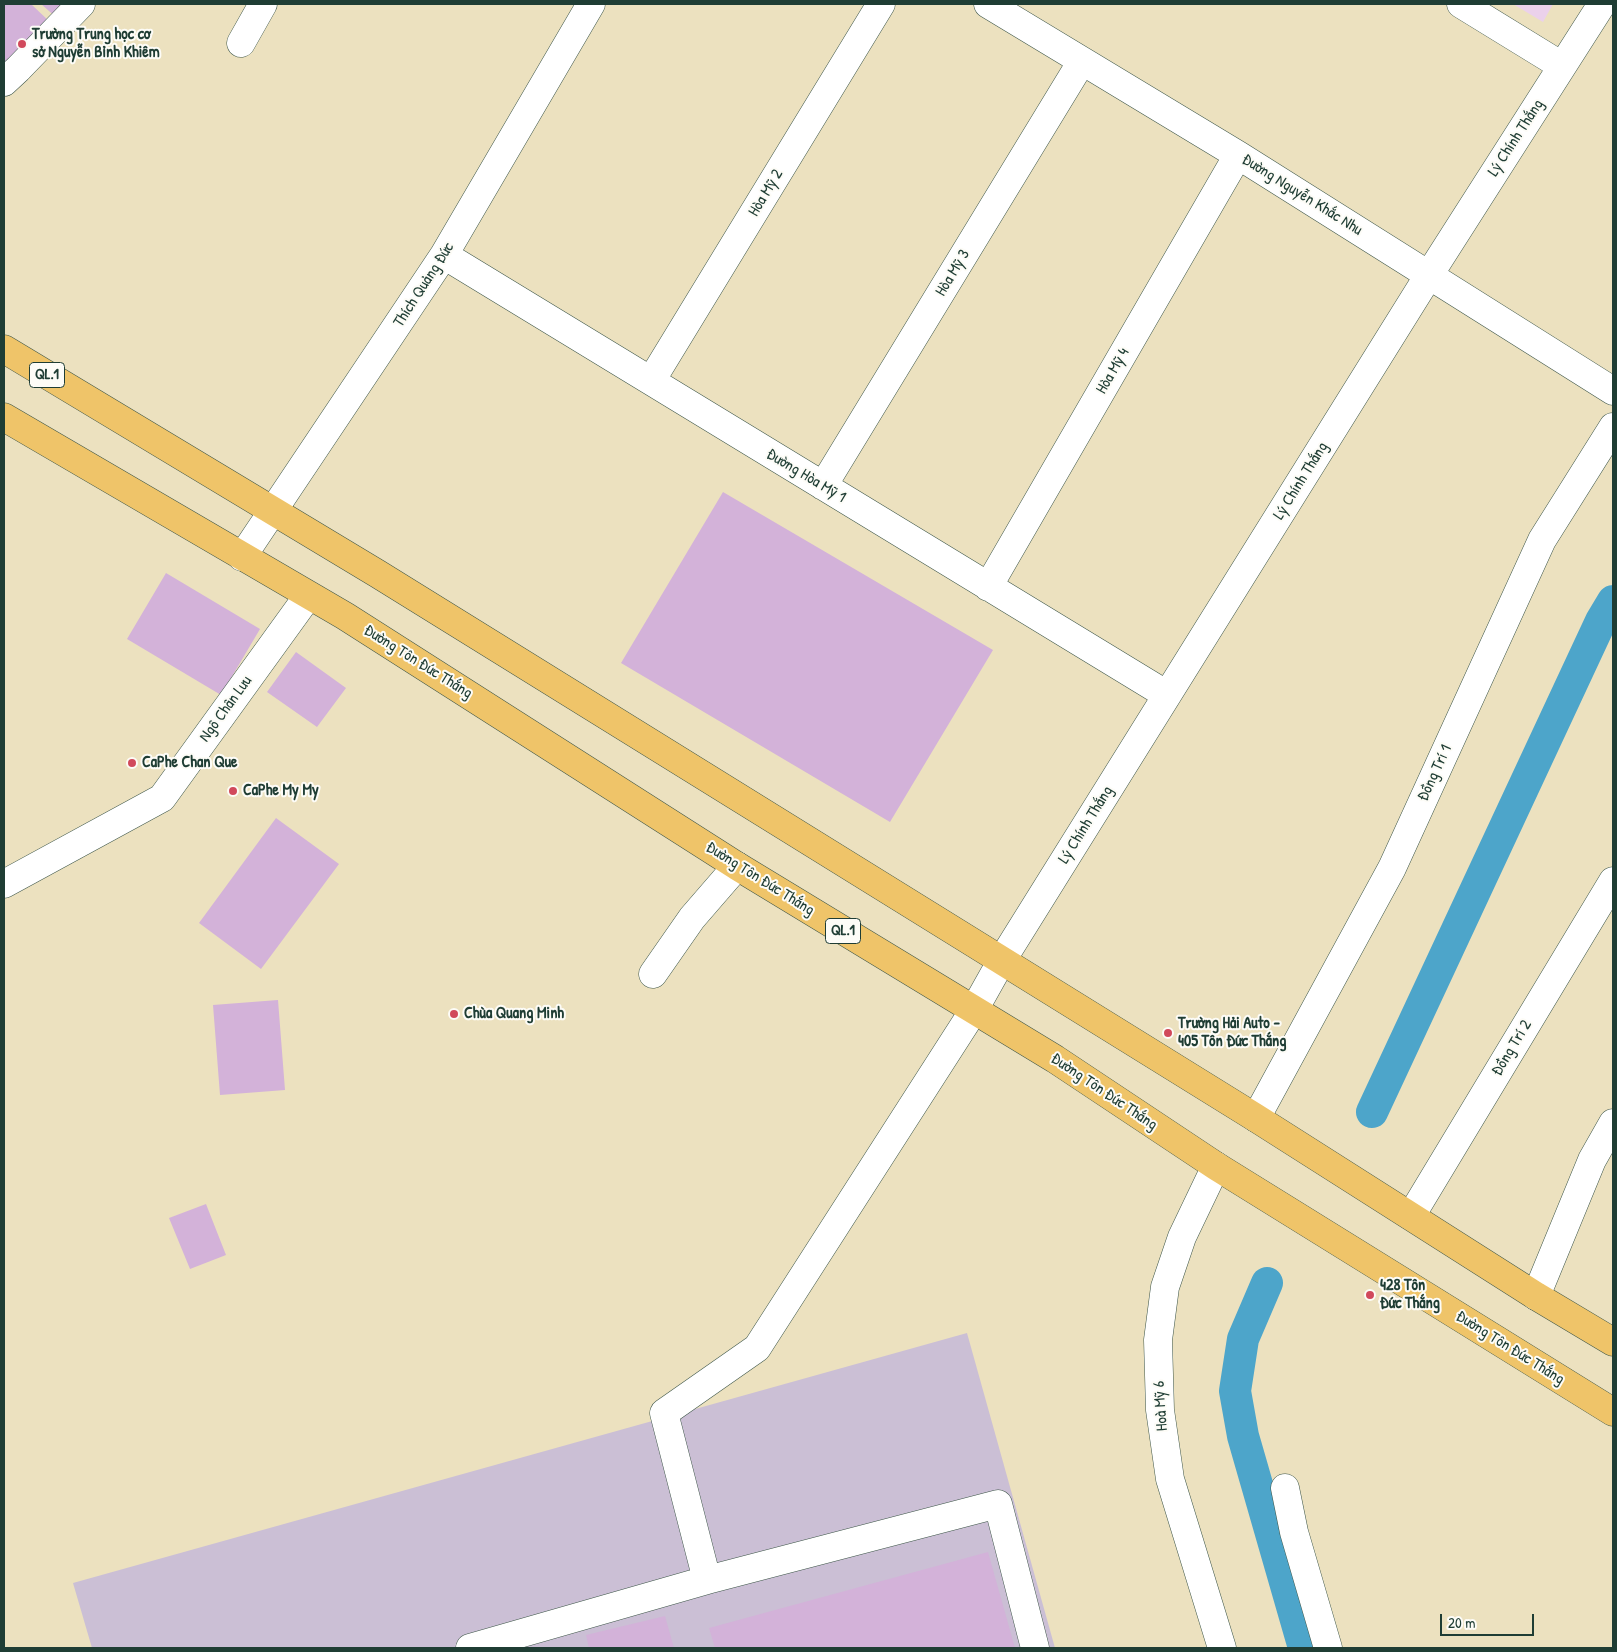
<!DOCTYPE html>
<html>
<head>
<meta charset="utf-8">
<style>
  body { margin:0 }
  #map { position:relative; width:1617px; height:1652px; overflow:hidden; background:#ece1bf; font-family:"Patrick Hand",sans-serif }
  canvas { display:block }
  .frame { position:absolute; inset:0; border:5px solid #1f3d34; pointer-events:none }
  .scale { position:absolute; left:1440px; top:1614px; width:94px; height:22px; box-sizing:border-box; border:2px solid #1f3d34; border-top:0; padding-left:6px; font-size:15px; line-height:18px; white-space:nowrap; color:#1f3d34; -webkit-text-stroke:4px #fdfcf7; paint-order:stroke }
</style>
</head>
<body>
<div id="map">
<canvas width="1617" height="1652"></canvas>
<div class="frame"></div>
<div class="scale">20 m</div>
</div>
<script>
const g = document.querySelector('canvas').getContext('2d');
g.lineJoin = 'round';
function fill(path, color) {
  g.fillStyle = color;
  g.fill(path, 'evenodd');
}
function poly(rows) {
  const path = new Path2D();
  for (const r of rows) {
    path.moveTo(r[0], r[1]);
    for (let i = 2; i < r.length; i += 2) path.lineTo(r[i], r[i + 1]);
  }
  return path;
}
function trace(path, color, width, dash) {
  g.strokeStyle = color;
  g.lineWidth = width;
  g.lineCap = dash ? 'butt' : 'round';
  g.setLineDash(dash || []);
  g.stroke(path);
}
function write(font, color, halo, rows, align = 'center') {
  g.font = font + ' "Patrick Hand",sans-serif';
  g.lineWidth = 4;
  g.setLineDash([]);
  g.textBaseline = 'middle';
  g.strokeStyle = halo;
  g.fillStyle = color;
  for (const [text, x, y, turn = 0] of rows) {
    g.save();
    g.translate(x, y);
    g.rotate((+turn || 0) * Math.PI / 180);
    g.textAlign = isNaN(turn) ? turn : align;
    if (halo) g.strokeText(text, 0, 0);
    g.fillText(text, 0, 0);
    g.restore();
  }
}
const built = poly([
  [1513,4,1553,4,1543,22]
]);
const industrial = poly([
  [967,1333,1055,1648,92,1648,73,1583]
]);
const canal = poly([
  [1372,1112,1601,621,1613,601],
  [1267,1283,1243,1339,1235,1391,1243,1436,1304,1648]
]);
const building = poly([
  [4,4,31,4,51,23,4,72],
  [41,4,70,4,57,18],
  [723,492,993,650,890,822,621,663],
  [166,573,260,629,221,695,127,639],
  [296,652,346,688,317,727,267,692],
  [276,818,339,864,261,969,199,923],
  [278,1000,285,1090,220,1095,213,1005],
  [206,1204,226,1255,190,1269,169,1218],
  [988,1552,1015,1648,715,1648,709,1628],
  [665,1616,674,1648,589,1648,586,1635]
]);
const minor = poly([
  [988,4,1238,155,1613,391],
  [1461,4,1562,66],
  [241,43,263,4],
  [4,82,18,69,81,4],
  [444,255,1167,695],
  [651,381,881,4],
  [823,486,1082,61],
  [242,557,444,255,591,4],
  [988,587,1238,155],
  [4,884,162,798,308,596],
  [653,974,692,918,737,866],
  [1256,1118,1392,868,1542,540,1613,427],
  [1216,1166,1182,1237,1165,1287,1158,1340,1160,1410,1170,1479,1222,1648],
  [1411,1216,1613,881],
  [1536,1296,1592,1160,1613,1123],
  [1285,1488,1294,1532,1328,1648],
  [707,1580,664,1413,757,1348,974,1010,1002,960,1429,275,1602,4],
  [470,1648,707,1580,998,1504,1035,1648]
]);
const highway = poly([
  [4,349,378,574,1256,1118,1536,1296,1613,1342],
  [4,417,345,616,737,866,1055,1059,1216,1166,1613,1412]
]);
const markers = [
  [22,44,5,"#d1495b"],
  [132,763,5,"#d1495b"],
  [233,791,5,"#d1495b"],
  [454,1014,5,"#d1495b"],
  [1168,1033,5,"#d1495b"],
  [1370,1295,5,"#d1495b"]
];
const shields = [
  [47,375,35],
  [843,931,35]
];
const shieldNames = [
  ["QL.1",47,375],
  ["QL.1",843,931]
];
const poiNames = [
  ["Trường Trung học cơ",32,35],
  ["sở Nguyễn Bỉnh Khiêm",32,53],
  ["CaPhe Chan Que",142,763],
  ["CaPhe My My",243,791],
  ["Chùa Quang Minh",464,1014],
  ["Trường Hải Auto -",1178,1024],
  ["405 Tôn Đức Thắng",1178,1042],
  ["428 Tôn",1380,1286],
  ["Đức Thắng",1380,1304]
];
const streetNames = [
  ["Lý Chính Thắng",1516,138,-57],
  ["Hòa Mỹ 2",766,193,-59],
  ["Đường Nguyễn Khắc Nhu",1302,195,32],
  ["Hòa Mỹ 3",953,273,-59],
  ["Thích Quảng Đức",424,285,-57],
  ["Hòa Mỹ 4",1113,371,-60],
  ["Đường Hòa Mỹ 1",806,476,31],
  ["Lý Chính Thắng",1301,481,-58],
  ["Đường Tôn Đức Thắng",418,662,32],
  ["Ngô Chân Lưu",226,709,-54],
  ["Đồng Trí 1",1435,773,-65],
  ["Lý Chính Thắng",1086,825,-58],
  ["Đường Tôn Đức Thắng",760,879,32],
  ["Đồng Trí 2",1512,1048,-59],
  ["Đường Tôn Đức Thắng",1104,1092,34],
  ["Đường Tôn Đức Thắng",1510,1348,32],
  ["Hoà Mỹ 6",1161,1406,-94]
];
fill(built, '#ebd1eb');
fill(industrial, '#cbbfd5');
trace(canal, '#4da5ca', 32);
fill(building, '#d3b2d9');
trace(minor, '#3e5649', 29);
trace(highway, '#3e5649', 29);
trace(minor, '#fff', 28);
trace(highway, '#efc469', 28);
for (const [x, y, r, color] of markers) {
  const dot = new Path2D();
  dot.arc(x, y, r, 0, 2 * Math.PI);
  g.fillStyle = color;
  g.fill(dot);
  trace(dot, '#fdfcf7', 2);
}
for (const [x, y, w] of shields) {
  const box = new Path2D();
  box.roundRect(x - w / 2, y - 12.5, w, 25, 4);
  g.fillStyle = '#fdfcf7';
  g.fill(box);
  trace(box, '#1f3d34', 1);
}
write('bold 15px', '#1f3d34', null, shieldNames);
write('bold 16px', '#1f3d34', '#fdfcf7', poiNames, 'left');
write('16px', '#1f3d34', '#fdfcf7', streetNames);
</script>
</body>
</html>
